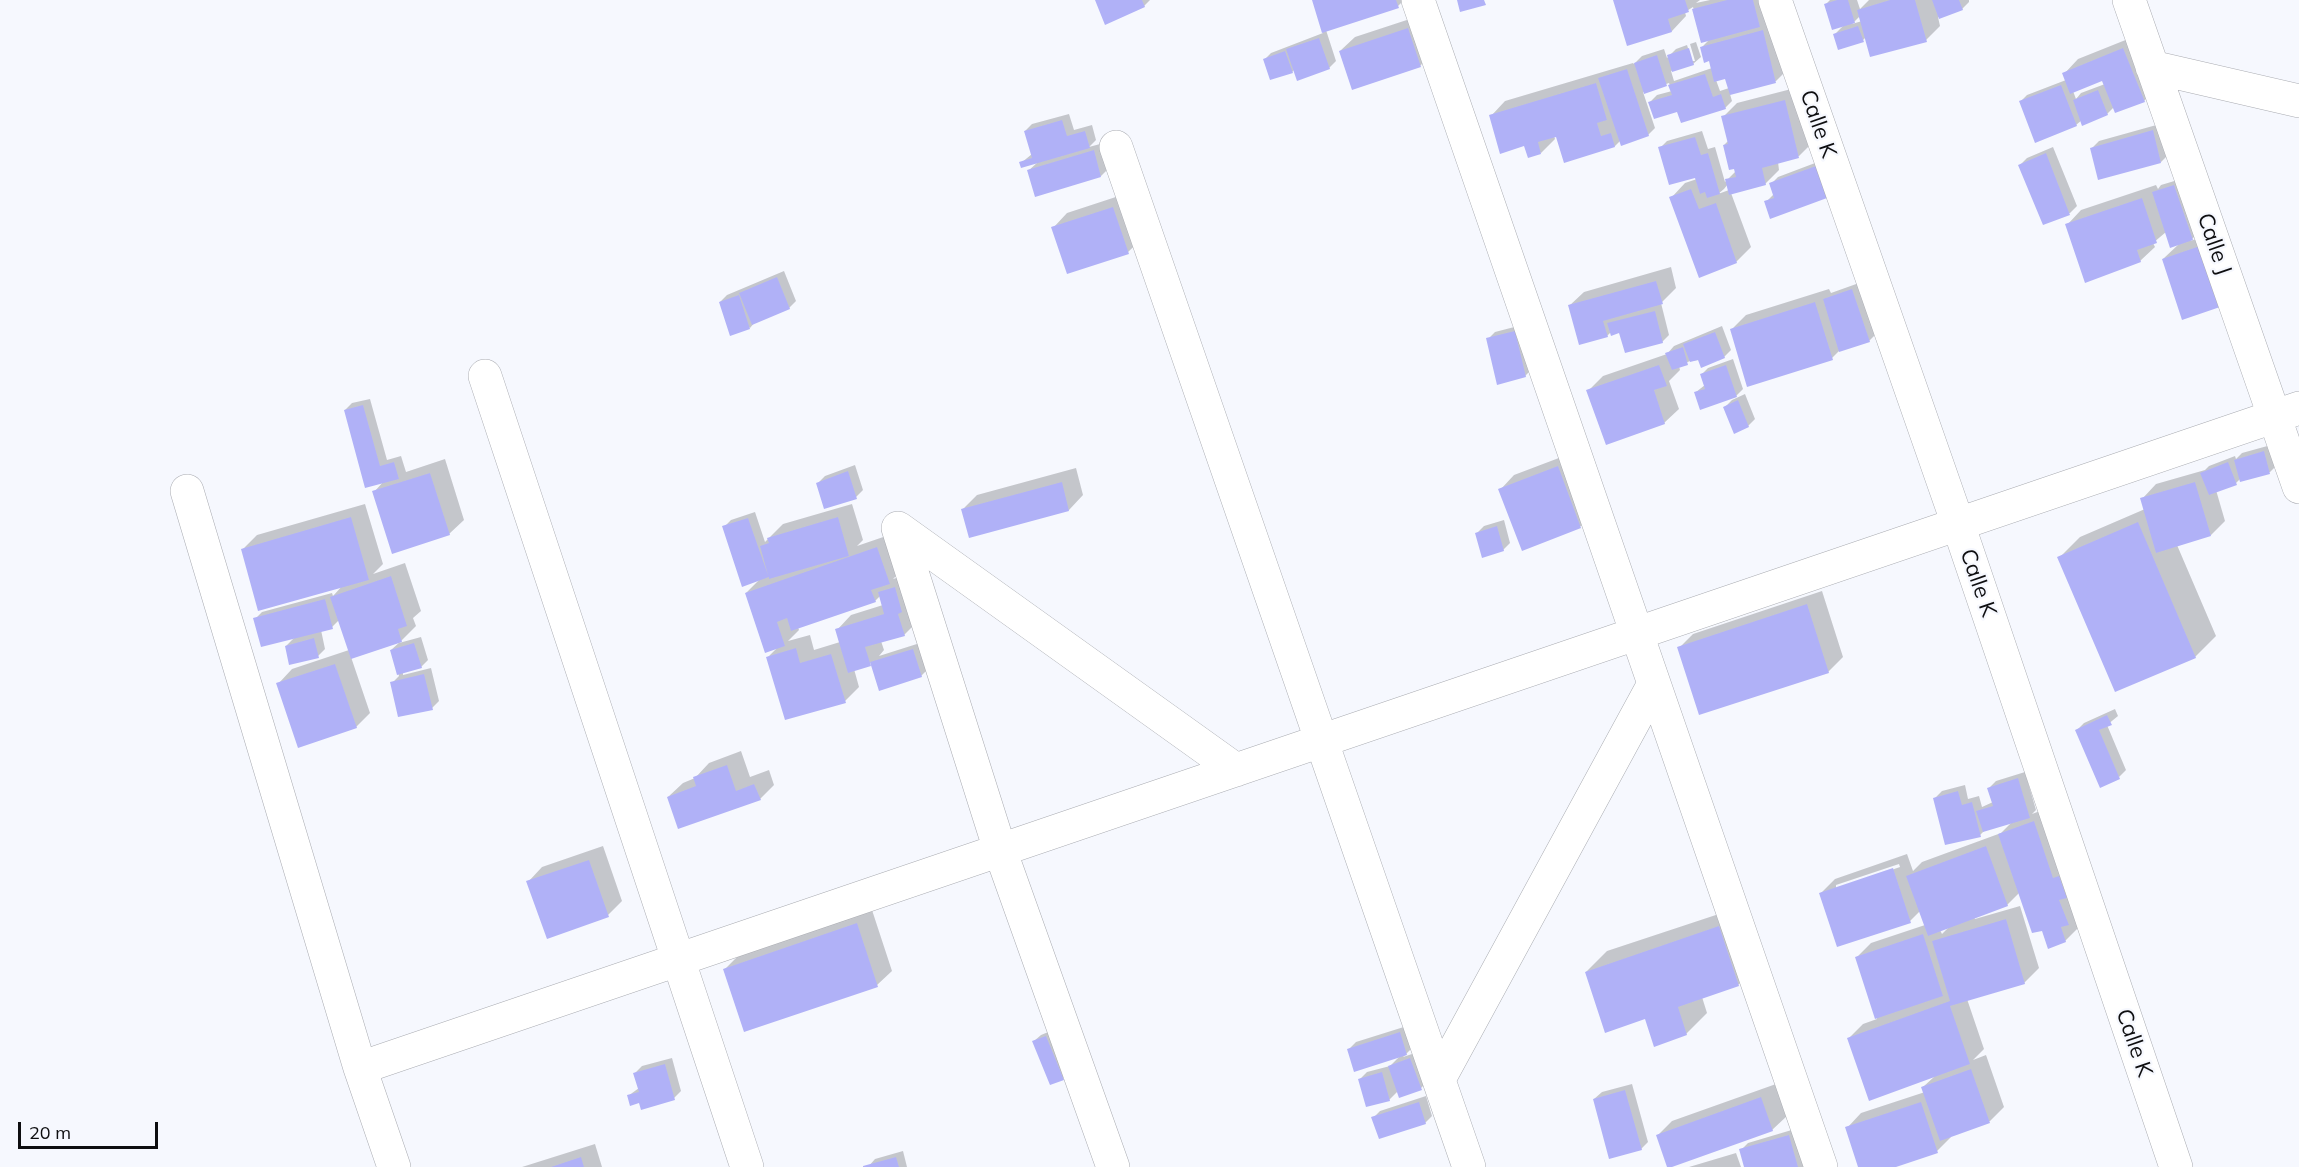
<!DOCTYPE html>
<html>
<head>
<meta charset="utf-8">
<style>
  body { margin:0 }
  #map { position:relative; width:2299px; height:1167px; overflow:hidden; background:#f6f8fe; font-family:Mulish,sans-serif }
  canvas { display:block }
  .scale { position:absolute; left:18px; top:1122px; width:140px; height:27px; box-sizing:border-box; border:3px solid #0e0e10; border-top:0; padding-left:8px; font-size:18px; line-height:21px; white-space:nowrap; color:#0e0e10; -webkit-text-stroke:4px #f6f8fe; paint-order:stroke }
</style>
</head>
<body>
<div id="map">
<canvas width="2299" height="1167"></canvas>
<div class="scale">20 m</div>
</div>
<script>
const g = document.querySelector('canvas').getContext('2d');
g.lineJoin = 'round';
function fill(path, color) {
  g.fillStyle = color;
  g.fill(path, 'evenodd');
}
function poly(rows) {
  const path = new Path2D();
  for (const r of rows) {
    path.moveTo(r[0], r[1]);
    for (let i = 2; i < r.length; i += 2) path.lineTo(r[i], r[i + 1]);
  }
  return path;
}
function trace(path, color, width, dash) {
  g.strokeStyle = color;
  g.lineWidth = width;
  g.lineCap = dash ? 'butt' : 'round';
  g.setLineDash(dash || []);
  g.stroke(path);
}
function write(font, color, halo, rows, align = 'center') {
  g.font = font + ' Mulish,sans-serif';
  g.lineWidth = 4.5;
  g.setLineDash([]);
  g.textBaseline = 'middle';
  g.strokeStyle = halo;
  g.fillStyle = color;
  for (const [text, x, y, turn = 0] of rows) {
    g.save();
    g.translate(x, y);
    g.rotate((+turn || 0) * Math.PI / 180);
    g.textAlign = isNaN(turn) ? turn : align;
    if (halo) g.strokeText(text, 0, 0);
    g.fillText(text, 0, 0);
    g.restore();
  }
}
const shadow = poly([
  [1096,0,1150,0,1144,6],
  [1313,0,1404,0,1398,6,1326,30,1336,61,1329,68,1295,69,1292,72,1264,60,1271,53,1323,33],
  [1614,0,1700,0,1696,3,1710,0,1762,0,1790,67,1776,81,1730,94,1732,101,1725,108,1678,110,1650,102,1657,95,1672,91,1669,83,1643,92,1655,128,1648,135,1621,140,1615,146,1565,161,1557,135,1554,136,1555,139,1541,153,1525,144,1491,116,1505,101,1633,63,1634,64,1642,56,1664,49,1667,58,1676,49,1687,45,1692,61,1695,61,1690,44,1696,42,1701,57,1693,64,1671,71,1674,81,1712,68,1710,60,1702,47,1710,39,1702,41,1693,7,1685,12,1686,16,1672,31,1628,44],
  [1726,77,1729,88,1720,91,1716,80],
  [1830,0,1857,0,1860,9,1869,0,1969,0,1969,2,1962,9,1938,17,1940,26,1926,40,1866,37,1863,40,1834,35,1844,25,1826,4],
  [1860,16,1862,21,1852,24],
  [1422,15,1434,51,1420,66,1340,51,1355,37],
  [2138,35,2158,86,2144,101,2114,107,2107,114,2082,120,2076,125,2020,102,2027,95,2066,80,2064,74,2078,59],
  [2103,79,2105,84,2081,93,2076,99,2073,91],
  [1799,87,1813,142,1799,156,1778,162,1779,170,1765,184,1731,193,1751,247,1736,262,1671,198,1685,183,1697,179,1660,148,1667,141,1702,131,1708,149,1715,147,1725,182,1736,171,1724,145,1729,140,1723,117,1737,103],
  [1728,184,1729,190,1718,194,1724,189],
  [1069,114,1074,130,1092,125,1096,140,1089,147,1100,144,1108,169,1101,176,1028,171,1038,162,1021,163,1032,154,1025,131,1032,124],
  [2160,124,2168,155,2161,162,2092,148,2099,141],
  [2053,147,2077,206,2070,213,2043,223,2020,165,2027,158],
  [1823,160,1833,190,1766,202,1774,194,1771,184,1778,177],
  [2181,179,2199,232,2190,241,2214,233,2234,291,2163,259,2180,243,2166,232,2153,243,2155,247,2140,261,2067,225,2081,210,2156,185,2158,189,2161,185],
  [1128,193,1143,238,1128,252,1053,228,1067,213],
  [1671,267,1676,288,1661,303,1669,335,1662,342,1620,331,1611,332,1607,336,1569,306,1584,292],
  [784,271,796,301,789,308,755,322,750,328,720,302,727,295],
  [1859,283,1876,334,1869,341,1840,350,1832,358,1732,329,1746,315,1829,289,1831,293],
  [1522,325,1532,369,1525,376,1488,339,1495,332],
  [1722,326,1731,350,1724,357,1690,361,1679,366,1680,370,1669,381,1679,409,1664,423,1588,391,1603,376,1667,354,1674,346],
  [1733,359,1743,389,1736,396,1696,392,1705,385,1701,375,1708,368],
  [1745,394,1755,419,1748,426,1725,407,1732,400],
  [370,399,387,460,401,456,406,472,445,459,464,520,449,534,374,492,384,481,345,410,352,403],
  [2271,445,2277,465,2270,472,2241,480,2241,478,2236,483,2216,490,2225,521,2211,535,2177,545,2216,636,2195,657,2059,558,2080,537,2145,509,2142,499,2156,484,2205,470,2209,466,2235,456,2236,459,2242,453],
  [1572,453,1595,512,1581,526,1523,549,1500,490,1514,475],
  [855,465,863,490,856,497,818,483,825,476],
  [1076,468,1083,495,1069,510,970,536,963,509,977,495],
  [365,504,383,564,373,574,405,563,421,611,413,618,416,626,399,643,421,637,428,660,421,667,403,672,403,675,431,668,439,701,432,708,392,683,399,676,391,650,401,641,351,657,370,713,356,727,278,684,292,669,349,650,339,620,332,627,321,630,325,649,318,656,286,646,296,636,255,619,262,612,332,593,333,596,343,585,242,550,257,535],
  [852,504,863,540,857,546,892,534,904,568,893,579,909,574,918,621,904,635,881,641,884,650,879,656,920,643,928,669,921,676,872,662,854,669,859,687,845,701,767,658,778,647,746,593,761,578,724,527,731,520,755,512,765,542,783,524],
  [881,595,883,605,851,615,837,630,840,642,814,650,810,635,788,641,799,630,798,627,875,601],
  [1504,520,1510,543,1503,550,1477,533,1484,526],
  [1822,591,1843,657,1828,672,1679,648,1693,634],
  [2115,709,2118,716,2107,725,2126,770,2119,777,2077,730,2084,723],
  [741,751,750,777,769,770,774,785,760,799,668,797,683,783,695,778,709,763],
  [2025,772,2036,810,2032,814,2048,808,2080,926,2065,941,2043,929,2020,892,2007,905,1974,917,1975,919,2020,906,2039,968,2024,983,1967,999,1984,1049,1973,1060,1986,1055,2004,1107,1990,1121,1951,1135,1951,1137,1937,1151,1891,1167,1860,1167,1847,1128,1861,1113,1925,1092,1923,1087,1935,1076,1849,1038,1863,1024,1877,1019,1857,957,1871,943,1925,925,1920,911,1910,921,1821,893,1835,879,1907,854,1913,871,1922,862,2001,833,2012,822,1985,830,1980,835,1935,798,1942,791,1965,785,1968,799,1979,796,1982,807,1993,802,1989,788,1996,781],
  [1899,864,1900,867,1836,889,1836,885],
  [1950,926,1942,934,1940,930],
  [603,846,622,901,608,915,528,882,542,867],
  [1740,907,1759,964,1738,985,1702,997,1707,1013,1686,1034,1646,1017,1586,972,1607,951],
  [872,910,892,971,877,985,725,969,739,955],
  [1407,1026,1413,1047,1403,1057,1418,1052,1428,1081,1421,1088,1400,1096,1398,1091,1389,1100,1360,1079,1367,1072,1390,1066,1400,1056,1349,1049,1356,1042],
  [1053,1030,1070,1071,1063,1078,1034,1041,1041,1035],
  [672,1058,681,1091,674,1098,628,1096,639,1088,635,1073,642,1066],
  [1632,1084,1648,1142,1641,1149,1594,1099,1602,1092],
  [1776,1084,1787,1116,1772,1130,1658,1135,1672,1121],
  [1426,1096,1432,1116,1425,1123,1373,1118,1380,1111],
  [1795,1129,1806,1167,1746,1167,1741,1150,1748,1143],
  [595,1144,602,1167,522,1167],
  [903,1151,907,1167,868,1167,875,1159],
  [1736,1153,1741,1167,1689,1167]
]);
const building = poly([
  [1095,0,1142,0,1145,7,1105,25],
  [1312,0,1396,0,1399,8,1322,33],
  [1457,0,1484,0,1486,5,1460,12],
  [1613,0,1685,0,1689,12,1668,19,1672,32,1627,46],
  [1727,0,1753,0,1760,27,1701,43,1692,9],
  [1837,0,1848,0,1855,23,1832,30,1824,4],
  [1890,0,1915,0,1927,42,1870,57,1857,10],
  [1932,0,1959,0,1963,10,1939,19],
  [1858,26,1864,42,1838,50,1833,34],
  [1408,28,1421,67,1352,90,1339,51],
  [1763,30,1776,83,1730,95,1725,79,1714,82,1709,61,1704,63,1700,47],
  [1319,38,1330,69,1297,81,1286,49],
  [1689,48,1694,65,1672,72,1667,55],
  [2123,48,2145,102,2115,113,2102,81,2070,94,2062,73],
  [1285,51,1293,73,1270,80,1263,59],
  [1657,55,1667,86,1644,94,1634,63],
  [1627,69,1649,136,1621,146,1598,78],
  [1705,74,1713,97,1721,94,1726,109,1681,123,1677,112,1654,119,1648,102,1672,95,1668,85],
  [1596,83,1607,120,1597,123,1601,136,1611,133,1615,147,1564,163,1556,137,1538,142,1541,154,1528,158,1524,146,1500,154,1489,115],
  [2061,85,2077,126,2035,143,2019,101],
  [2098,90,2108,115,2082,126,2073,100],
  [1785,100,1799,158,1762,168,1766,185,1729,195,1725,179,1736,177,1734,169,1729,170,1723,145,1728,144,1721,116],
  [1062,120,1067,136,1085,131,1090,148,1021,168,1019,162,1032,158,1024,131],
  [2153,130,2161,163,2098,180,2090,148],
  [1695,137,1701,155,1708,153,1720,194,1707,198,1705,192,1700,194,1695,178,1669,185,1658,147],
  [1094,150,1101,177,1035,197,1027,170],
  [2046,153,2070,215,2043,225,2018,165],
  [1816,166,1827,198,1770,219,1764,201,1774,198,1769,183],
  [2174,185,2193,240,2170,248,2152,192],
  [1691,189,1699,209,1716,203,1737,263,1699,278,1669,197],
  [2142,198,2157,243,2137,250,2141,262,2085,283,2065,224],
  [1113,207,1129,254,1067,274,1051,227],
  [2200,246,2220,307,2182,320,2162,259],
  [777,277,790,309,752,325,739,293],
  [1656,281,1663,304,1603,321,1608,337,1579,345,1568,305],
  [1852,289,1870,342,1839,352,1823,299],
  [739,295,750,329,730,336,719,302],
  [1815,302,1833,360,1747,387,1730,329],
  [1655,311,1663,343,1625,353,1619,333,1611,336,1607,323],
  [1515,331,1526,377,1497,385,1486,338],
  [1715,332,1725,358,1701,368,1698,360,1690,362,1683,344],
  [1683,347,1688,365,1672,370,1665,353],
  [1659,365,1667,386,1654,390,1665,424,1606,445,1586,390],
  [1726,365,1737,397,1700,410,1694,392,1705,389,1700,374],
  [1738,400,1749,427,1734,434,1723,407],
  [363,405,380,466,394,462,399,479,365,488,344,410],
  [2264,451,2270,474,2240,482,2234,460],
  [2228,462,2237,485,2209,495,2200,473],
  [1558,466,1581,528,1522,551,1498,489],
  [848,471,857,499,824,509,816,483],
  [430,473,450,535,392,554,372,491],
  [1062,482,1069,511,969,538,961,509],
  [2195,482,2211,536,2156,553,2140,498],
  [351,517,369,580,258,611,241,549],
  [838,517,849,556,769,579,769,577,742,587,722,526,748,518,768,575,760,546,769,543,767,538],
  [2138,522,2196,658,2115,692,2057,557],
  [1497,526,1504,551,1482,558,1475,533],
  [877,547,890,584,871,590,876,602,791,631,787,618,777,622,785,646,765,653,745,593],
  [391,576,407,626,398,629,402,642,351,659,330,597],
  [895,587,902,612,898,614,905,636,865,647,871,666,848,673,835,629,884,614,878,592],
  [325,599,333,629,261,647,253,618],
  [1807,604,1829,673,1699,715,1677,647],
  [314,638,319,658,289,665,285,646],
  [414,643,422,668,397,675,390,650],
  [796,648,800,663,831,654,846,703,785,720,766,657],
  [913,649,922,677,879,691,870,662],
  [335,664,357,728,298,748,276,683],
  [424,674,433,710,398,717,390,682],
  [2107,715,2112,725,2099,730,2120,779,2100,788,2075,730],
  [727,765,736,791,754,784,761,800,678,829,667,797,696,786,693,777],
  [2018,778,2030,818,1983,832,1976,811,1993,806,1987,788],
  [1958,791,1962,805,1972,802,1981,837,1945,845,1933,798],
  [2034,821,2053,878,2059,876,2067,898,2059,900,2069,925,2061,927,2066,942,2048,949,2042,931,2032,933,1998,834],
  [1986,846,2008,906,1928,936,1906,876],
  [589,860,609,917,547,939,526,881],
  [1893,868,1911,923,1837,947,1819,893],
  [2006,919,2025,984,1950,1006,1970,1064,1869,1101,1847,1038,1950,1001,1932,941],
  [857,923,878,987,744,1032,723,969],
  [1719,926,1739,986,1678,1007,1687,1035,1654,1047,1645,1019,1605,1033,1585,972],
  [1923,934,1943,996,1875,1019,1855,957],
  [1400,1032,1407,1055,1354,1072,1347,1049],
  [1046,1036,1064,1080,1050,1085,1032,1041],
  [1410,1058,1422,1090,1399,1098,1388,1066],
  [665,1064,675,1100,641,1110,639,1103,630,1106,627,1095,639,1092,633,1073],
  [1971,1069,1990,1123,1940,1141,1921,1087],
  [1382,1072,1390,1101,1366,1107,1358,1079],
  [1625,1090,1642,1150,1609,1159,1593,1099],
  [1761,1097,1773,1131,1672,1167,1667,1167,1656,1135],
  [1419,1102,1426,1124,1379,1139,1371,1117],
  [1921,1102,1938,1153,1896,1167,1858,1167,1845,1127],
  [1789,1135,1798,1167,1744,1167,1739,1149],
  [581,1157,584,1167,551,1167],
  [896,1157,899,1167,863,1167,863,1166]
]);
const minor = poly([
  [1418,0,1821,1167],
  [1775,0,1958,524,2176,1167],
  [2129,0,2299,487],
  [2152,67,2299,101],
  [1116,147,1469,1167],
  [485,376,747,1167],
  [187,491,360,1068,394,1167],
  [360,1068,2299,408],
  [1439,1079,1654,684],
  [1113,1167,1000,850,898,528,1236,770]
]);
const streetNames = [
  ["Calle K",1818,124,71],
  ["Calle J",2214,244,71],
  ["Calle K",1978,583,71],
  ["Calle K",2134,1043,71]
];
fill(shadow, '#0003');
fill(building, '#b0b1f7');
trace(minor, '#aaacb2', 34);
trace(minor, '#fff', 33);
write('22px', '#0e0e10', '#f6f8fe', streetNames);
</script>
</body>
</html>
